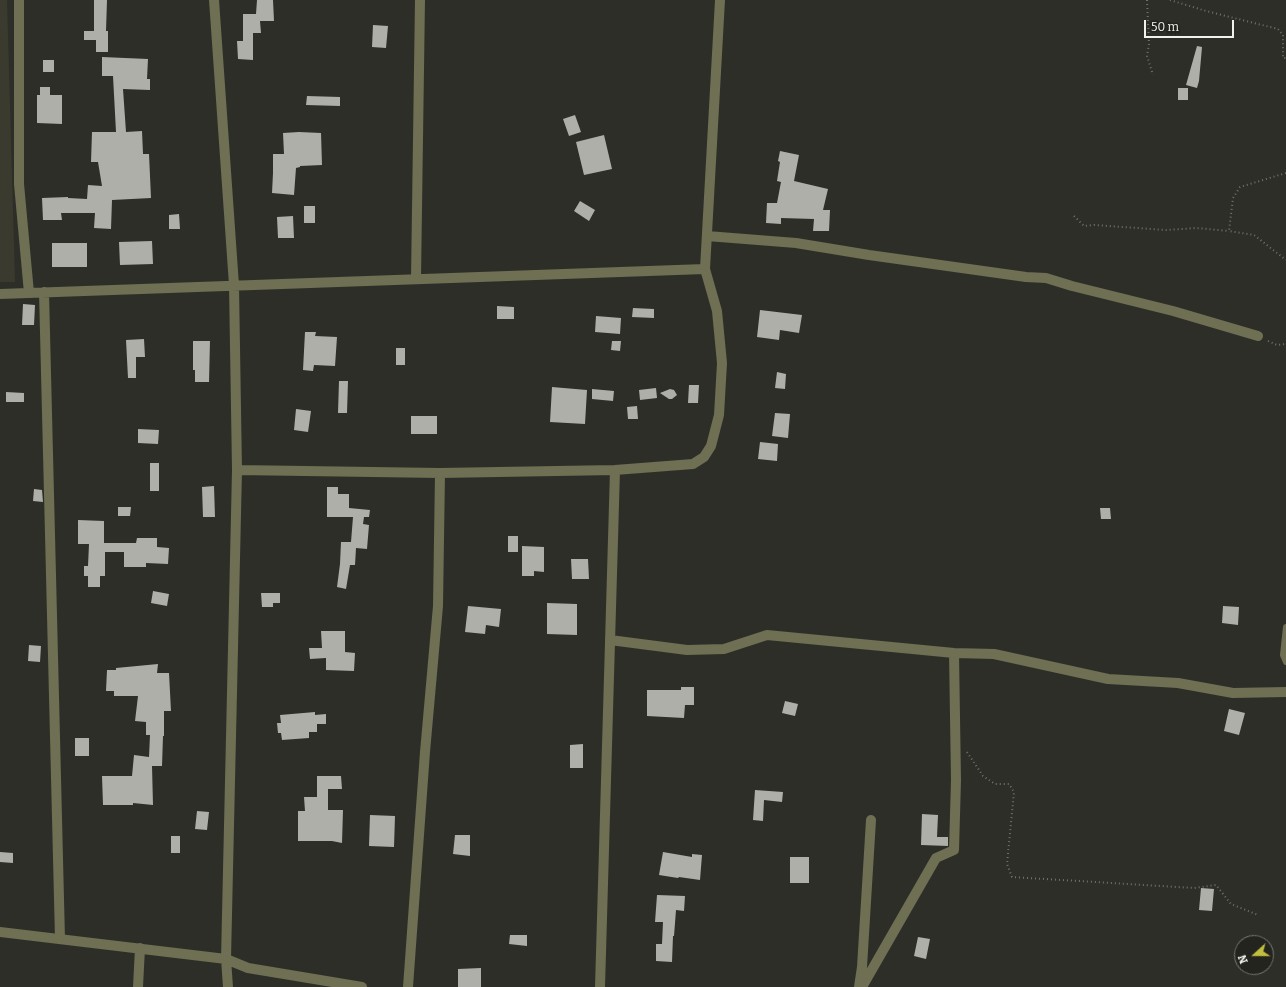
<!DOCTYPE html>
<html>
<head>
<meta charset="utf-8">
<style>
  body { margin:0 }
  #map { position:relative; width:1286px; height:987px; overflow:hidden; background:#2e2e28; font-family:Bitter,serif }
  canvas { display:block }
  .north { position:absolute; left:1234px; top:935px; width:40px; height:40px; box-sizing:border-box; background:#24241f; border:1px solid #767672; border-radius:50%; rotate:249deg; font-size:11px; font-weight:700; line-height:16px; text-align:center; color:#f1f1ee }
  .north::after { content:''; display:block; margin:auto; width:14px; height:18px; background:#c1be40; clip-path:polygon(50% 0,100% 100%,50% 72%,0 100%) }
  .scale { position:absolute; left:1144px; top:20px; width:90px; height:18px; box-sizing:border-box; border:2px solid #f1f1ee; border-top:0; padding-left:5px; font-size:12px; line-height:14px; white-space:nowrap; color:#f1f1ee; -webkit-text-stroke:3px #24241f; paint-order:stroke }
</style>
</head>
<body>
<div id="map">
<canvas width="1286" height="987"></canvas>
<div class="north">N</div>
<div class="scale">50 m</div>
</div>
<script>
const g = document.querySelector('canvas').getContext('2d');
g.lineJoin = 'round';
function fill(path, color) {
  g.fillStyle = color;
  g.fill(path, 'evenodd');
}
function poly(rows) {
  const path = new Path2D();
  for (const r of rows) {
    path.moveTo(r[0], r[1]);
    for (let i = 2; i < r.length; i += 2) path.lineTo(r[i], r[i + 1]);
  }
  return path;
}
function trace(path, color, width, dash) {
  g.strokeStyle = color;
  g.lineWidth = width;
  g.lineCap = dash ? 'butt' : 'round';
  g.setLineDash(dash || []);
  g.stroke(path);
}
const built = poly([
  [0,0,7,0,15,282,0,282]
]);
const building = poly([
  [94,0,107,0,106,31,108,31,108,52,96,52,96,40,84,40,84,31,94,31],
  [257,0,273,0,274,21,260,21,261,33,253,33,253,60,238,59,237,41,243,41,243,14,256,14],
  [373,25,388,26,386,48,372,47],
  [1197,46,1202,47,1199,81,1197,88,1186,85],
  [102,57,148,59,147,79,150,79,150,90,123,89,126,132,142,131,143,154,149,154,151,198,112,200,111,229,94,228,95,213,61,213,62,220,43,220,42,198,68,197,68,198,87,199,88,185,102,186,98,162,91,162,92,132,116,132,113,76,102,76],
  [43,60,54,60,54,72,43,72],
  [40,87,50,87,50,95,62,95,62,124,37,123,37,95,40,95],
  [1178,88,1188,88,1188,100,1178,100],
  [307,96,340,97,340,106,306,105],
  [575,115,581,132,569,136,563,119],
  [299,132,321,133,322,165,300,166,300,167,296,168,294,195,272,193,273,173,273,154,284,154,283,133],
  [604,135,612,169,584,175,576,142],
  [780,151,799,155,794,181,828,189,823,210,830,210,829,231,813,231,814,219,781,218,781,224,766,223,767,203,777,203,781,182,777,181,780,162,778,161],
  [580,201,595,210,589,221,574,211],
  [304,206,315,206,315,223,304,223],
  [179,214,180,229,169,229,169,215],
  [293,216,294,238,278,238,277,217],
  [152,241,153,264,120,265,119,242],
  [52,243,87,243,87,267,52,267],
  [23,304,35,305,34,325,22,325],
  [497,306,514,307,514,319,497,319],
  [633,308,654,309,654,318,632,317],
  [760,310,802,315,799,333,780,330,779,340,757,337],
  [596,316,621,318,620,334,595,332],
  [305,332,316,332,315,336,337,337,335,366,314,365,313,371,303,370],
  [144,339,145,357,136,357,136,378,128,378,126,340],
  [193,341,210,341,209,382,195,382,195,370,193,370],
  [612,341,621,341,620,351,611,350],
  [396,348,405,348,405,365,396,365],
  [777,372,786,374,785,389,775,388],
  [339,381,348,381,347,413,338,413],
  [689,385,699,385,698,403,688,403],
  [552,387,587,390,585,424,550,422],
  [656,388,657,398,640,400,639,390],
  [592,389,614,391,613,401,592,399],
  [670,389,674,390,677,395,672,399,669,399,660,393],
  [6,392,24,393,24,402,6,402],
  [637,406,638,419,628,419,627,407],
  [296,409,311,411,308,432,294,430],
  [775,413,790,414,788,438,772,436],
  [411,416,437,416,437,434,411,434],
  [138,429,159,430,158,444,138,443],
  [760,442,778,444,777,461,758,459],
  [150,463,159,463,159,491,150,491],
  [214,486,215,517,203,517,202,487],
  [327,487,338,487,338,494,349,494,349,508,370,510,369,517,364,517,363,524,369,525,367,549,356,548,355,565,350,565,346,589,337,587,340,564,341,542,351,542,353,517,327,517],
  [34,489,42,490,43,502,33,501],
  [118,507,131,507,130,516,118,516],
  [1100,508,1110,508,1111,519,1101,519],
  [78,520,104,521,104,543,136,543,137,538,157,538,157,547,169,548,168,564,146,563,146,567,124,567,124,552,105,552,105,576,100,576,100,587,88,587,88,576,84,576,84,566,88,566,89,544,78,544],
  [508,536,518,536,518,552,508,552],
  [522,546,544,547,544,572,534,571,534,576,522,576],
  [571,559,588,559,589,579,572,579],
  [153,591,169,594,167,606,151,603],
  [261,593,280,593,280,603,273,603,273,607,262,607],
  [547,603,577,604,577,635,547,634],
  [468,606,501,609,499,627,486,625,485,634,465,632],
  [1223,606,1239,607,1238,625,1222,623],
  [321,631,345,631,345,652,355,653,354,671,326,670,326,658,310,659,309,648,322,648],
  [29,645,41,646,40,662,28,661],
  [158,664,157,673,169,673,171,711,164,711,164,736,163,736,162,766,152,766,153,805,133,803,133,805,103,805,102,776,132,776,134,755,149,757,150,735,146,735,146,722,135,721,138,696,114,696,114,691,106,691,107,670,116,670,116,668],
  [681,687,694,687,694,705,685,705,684,718,647,716,647,690,681,690],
  [785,701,798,704,795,716,782,713],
  [1229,709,1245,713,1239,735,1224,731],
  [315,712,315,715,326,714,326,724,317,724,317,732,309,732,309,738,282,740,281,733,278,733,277,723,281,723,280,715],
  [75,738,89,738,89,756,75,756],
  [583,744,583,768,570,768,570,745],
  [317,776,341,776,342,789,328,789,328,810,343,810,342,843,332,841,298,841,298,811,305,811,304,797,317,797],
  [755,790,783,792,782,802,764,800,763,821,753,820],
  [197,811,209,812,207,830,195,829],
  [922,814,938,815,937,837,948,837,948,846,921,845],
  [370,815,395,816,394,847,369,846],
  [455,835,470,835,470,856,453,854],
  [171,836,180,836,180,853,171,853],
  [0,852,13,853,13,863,0,862],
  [663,852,692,857,692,854,702,855,700,880,679,877,678,878,659,875],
  [790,857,809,857,809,883,790,883],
  [1201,888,1214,889,1212,911,1199,910],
  [657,895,685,896,684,911,676,910,674,936,673,936,672,962,656,961,656,944,662,944,663,922,655,922],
  [510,935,527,935,527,946,509,944],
  [918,937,930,939,926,959,914,956],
  [481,968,481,987,458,987,458,969]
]);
const path = poly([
  [1147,0,1149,44,1147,56,1153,75],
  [1170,0,1206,11,1278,29,1283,35,1283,58,1286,58],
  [1286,173,1240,187,1233,198,1229,231,1254,235,1286,260],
  [1074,216,1084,226,1094,225,1166,230,1196,228,1229,231],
  [1268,341,1277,345,1286,344],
  [967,752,983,776,995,784,1009,784,1014,792,1007,864,1012,877,1194,888,1216,885,1231,904,1258,915]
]);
const service = poly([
  [1286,627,1283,655,1286,662]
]);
const minor = poly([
  [19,0,19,184,29,293],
  [214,0,234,285,237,470,226,959,228,987],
  [707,236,796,243,869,255,1026,277,1046,278,1072,286,1173,311,1258,336],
  [416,278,420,0],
  [44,292,60,939],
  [0,294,705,269],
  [237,470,440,473,615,470],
  [610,640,687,650,724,649,767,635,954,653,994,654,1108,679,1178,683,1233,693,1286,692],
  [0,932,226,959,248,968,362,987],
  [138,987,140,948],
  [408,987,425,752,438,606,440,473],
  [600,987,615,470,693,464,704,457,711,446,719,415,722,363,717,311,705,269,720,0],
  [859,987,862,967,871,820],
  [862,987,936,858,954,850,956,780,954,653]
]);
fill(built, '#3a3a2f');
fill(building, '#afafa9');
trace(path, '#72726d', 2, [1, 3]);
trace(service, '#6e6f53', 6);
trace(minor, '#6e6f53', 10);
</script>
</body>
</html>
